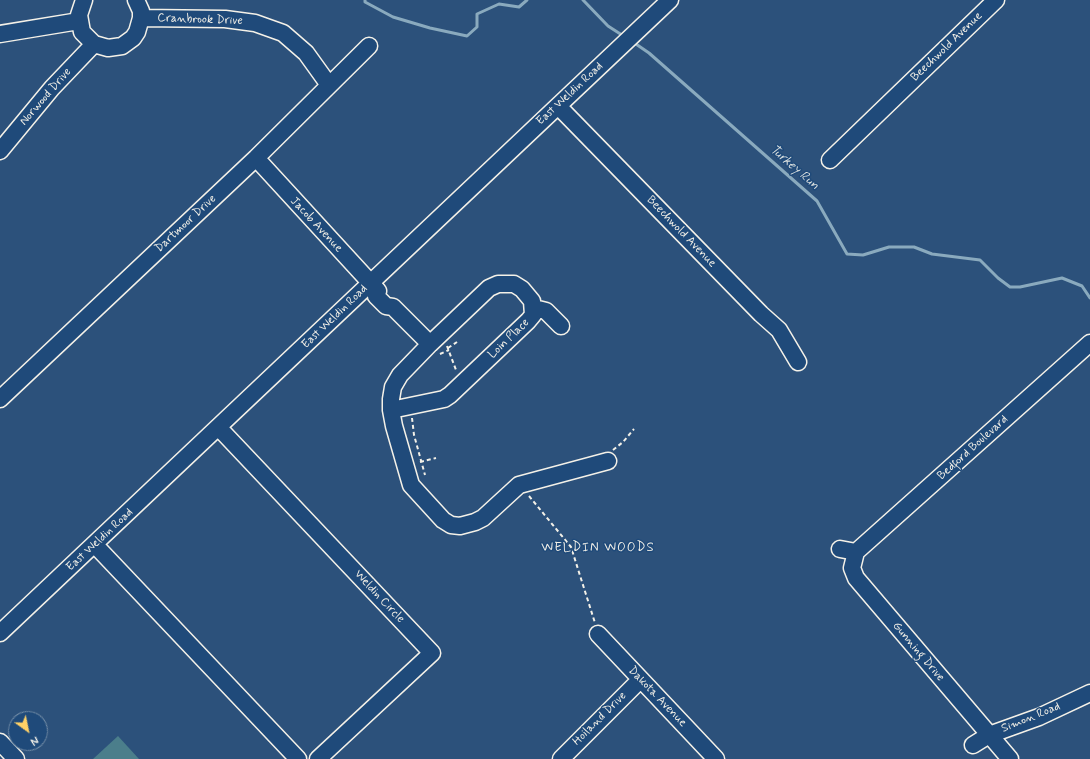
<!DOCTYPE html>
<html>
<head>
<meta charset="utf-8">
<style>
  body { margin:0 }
  #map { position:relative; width:1090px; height:759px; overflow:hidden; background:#2c517b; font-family:Mynerve,sans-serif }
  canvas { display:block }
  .north { position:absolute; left:8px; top:711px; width:40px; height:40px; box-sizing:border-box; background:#1f4a7a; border:1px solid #748da6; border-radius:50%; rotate:147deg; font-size:11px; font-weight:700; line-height:16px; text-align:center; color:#f4f1e8 }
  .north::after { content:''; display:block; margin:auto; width:14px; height:18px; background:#ffd166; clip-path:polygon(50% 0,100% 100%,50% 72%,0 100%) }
</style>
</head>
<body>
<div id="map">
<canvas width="1090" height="759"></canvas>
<div class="north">N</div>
</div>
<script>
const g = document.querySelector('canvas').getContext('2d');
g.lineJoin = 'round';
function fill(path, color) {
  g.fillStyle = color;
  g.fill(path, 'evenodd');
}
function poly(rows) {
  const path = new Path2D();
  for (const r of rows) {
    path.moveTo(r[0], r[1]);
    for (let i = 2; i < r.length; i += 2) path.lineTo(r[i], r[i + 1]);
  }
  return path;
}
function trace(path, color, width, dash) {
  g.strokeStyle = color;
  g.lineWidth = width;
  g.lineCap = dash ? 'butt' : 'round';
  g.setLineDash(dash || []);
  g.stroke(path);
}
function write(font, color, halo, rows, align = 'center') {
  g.font = font + ' Mynerve,sans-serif';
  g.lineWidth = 3;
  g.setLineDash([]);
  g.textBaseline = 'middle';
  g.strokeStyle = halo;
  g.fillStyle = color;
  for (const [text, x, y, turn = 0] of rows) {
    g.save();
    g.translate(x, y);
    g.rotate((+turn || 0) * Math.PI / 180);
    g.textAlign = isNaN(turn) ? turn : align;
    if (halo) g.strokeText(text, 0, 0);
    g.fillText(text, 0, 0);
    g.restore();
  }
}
const green = poly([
  [118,736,139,759,93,759]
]);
const stream = poly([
  [365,0,365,2,393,17,430,28,467,36,477,27,477,14,499,4,519,7,527,0],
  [583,0,608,26,625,37],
  [633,42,649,53,817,201,847,254,863,255,889,247,914,247,932,254,980,260,998,278,1010,287,1020,287,1062,278,1082,286,1090,298]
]);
const path = poly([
  [447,346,456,370],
  [448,348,457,342],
  [440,354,449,350],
  [412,418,414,435,425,475],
  [613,450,623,442,634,429],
  [420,462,436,458],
  [529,496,571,547,595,623]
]);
const minor = poly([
  [84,0,79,15,82,32,94,44,108,48,122,46,133,38,137,32,141,18,141,11,136,0],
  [141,18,225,19,255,23,283,33,306,53,329,85],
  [0,34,79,21],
  [558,106,761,314,779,330,798,362],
  [0,151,52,88,94,44],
  [256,158,378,291],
  [830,160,996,0],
  [378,291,376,296,386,306,393,307,430,344],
  [534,308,546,311,561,326],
  [0,399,256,158,369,46],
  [391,410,444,399,450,395,528,321,533,315,532,301,522,289,514,284,498,284,489,288,430,344,400,375,393,387,391,399,391,410,394,426,411,485,443,520,451,525,460,526,475,522,483,518,519,485,608,461],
  [219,428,432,653,318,759],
  [95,545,298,759],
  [840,549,856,552,852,568,856,578,1010,759],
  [856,552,1090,343],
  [0,633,670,0],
  [598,634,716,759],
  [0,742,16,759],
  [973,745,989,735,1039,717,1090,693],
  [561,759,640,680]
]);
const streetNames = [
  ["Cranbrook Drive",200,20,2],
  ["Beechwold Avenue",947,47,-44],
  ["East Weldin Road",570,94,-43],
  ["Norwood Drive",46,97,-49],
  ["Dartmoor Drive",186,224,-43],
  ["Jacob Avenue",316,225,47],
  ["Beechwold Avenue",681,232,46],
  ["East Weldin Road",335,317,-44],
  ["Loin Place",509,339,-44],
  ["Bedford Boulevard",973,448,-42],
  ["East Weldin Road",100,540,-43],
  ["Weldin Circle",379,597,47],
  ["Gunning Drive",918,652,50],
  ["Dakota Avenue",657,697,46],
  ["Simon Road",1031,718,-22],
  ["Hoiland Drive",600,719,-45]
];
const waterNames = [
  ["Turkey Run",794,168,41]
];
const neighbourhoodNames = [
  ["WELDIN WOODS",598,548]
];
fill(green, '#4b7e8b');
trace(stream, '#8aaabe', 3);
trace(minor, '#f4f1e8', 19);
trace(path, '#f4f1e8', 2, [4, 3]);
trace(minor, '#1f4a7a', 16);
write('12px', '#f4f1e8', '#1f4a7a', streetNames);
write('italic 13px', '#dadfde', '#1f4a7a', waterNames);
g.letterSpacing = '1px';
write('13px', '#f4f1e8', '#1f4a7a', neighbourhoodNames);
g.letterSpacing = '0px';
</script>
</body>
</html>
